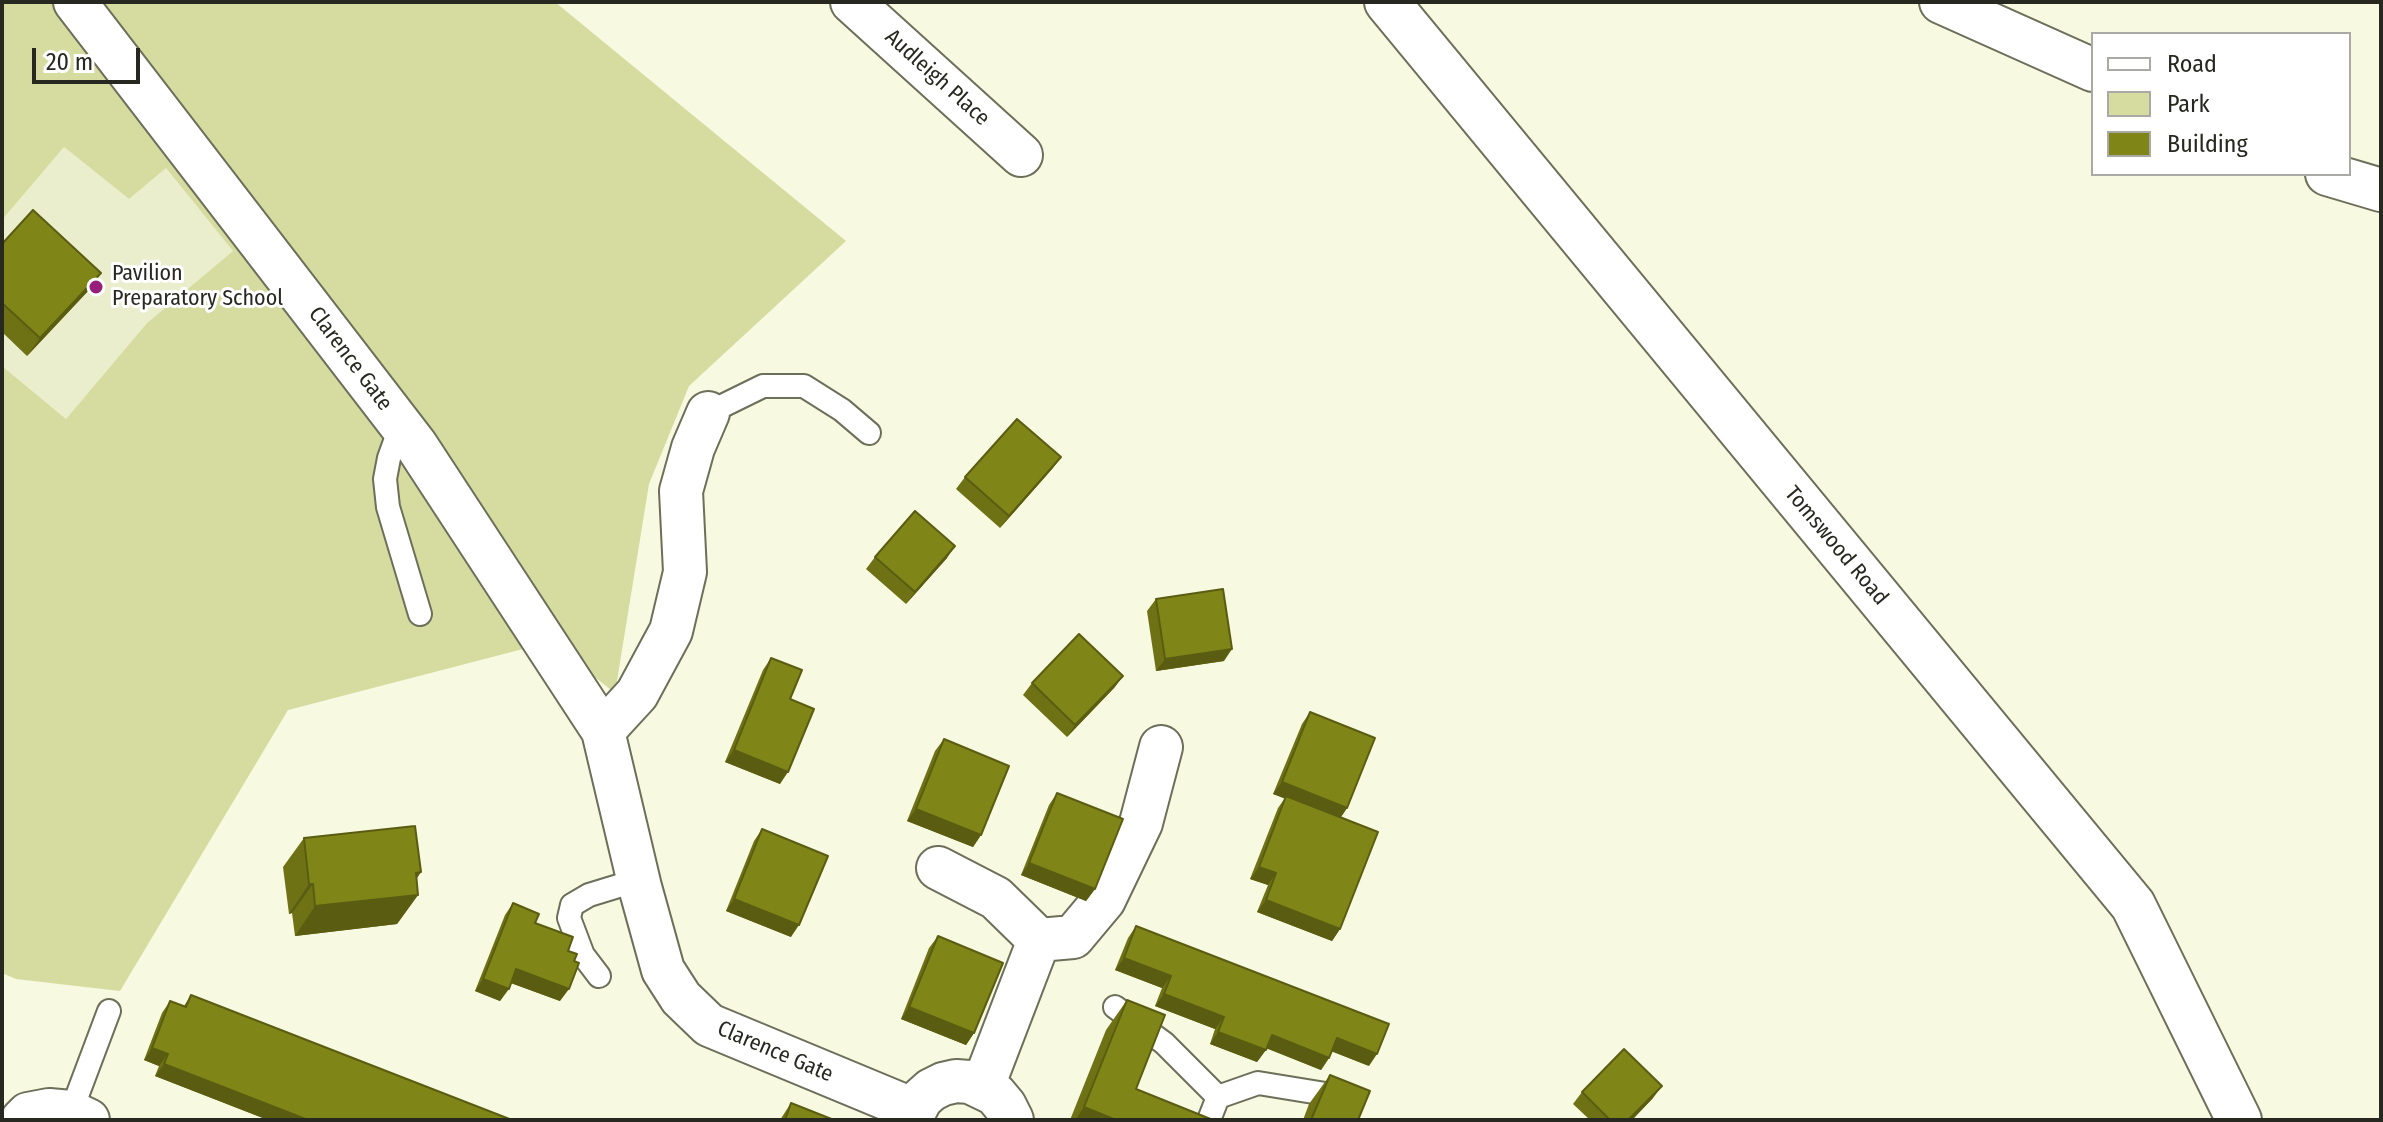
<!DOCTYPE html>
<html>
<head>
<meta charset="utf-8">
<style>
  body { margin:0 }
  #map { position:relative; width:2383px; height:1122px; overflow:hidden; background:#f7f9e0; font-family:"Fira Sans Condensed",sans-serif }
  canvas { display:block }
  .frame { position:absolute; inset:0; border:4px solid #27281f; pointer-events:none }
  .legend { position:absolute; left:2091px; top:32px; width:260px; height:144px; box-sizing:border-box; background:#fff; border:2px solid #a9a9a5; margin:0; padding:10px 14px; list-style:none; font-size:24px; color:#27281f }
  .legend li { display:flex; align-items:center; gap:16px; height:40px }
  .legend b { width:40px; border:2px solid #a9a9a5 }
  .scale { position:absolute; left:32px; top:48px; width:108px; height:36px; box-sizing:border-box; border:4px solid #27281f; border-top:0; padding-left:10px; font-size:24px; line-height:28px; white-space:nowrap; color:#27281f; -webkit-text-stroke:6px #fff; paint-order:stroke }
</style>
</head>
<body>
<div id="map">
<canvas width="2383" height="1122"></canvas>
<div class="frame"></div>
<ul class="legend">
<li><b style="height:10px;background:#fff"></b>Road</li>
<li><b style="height:22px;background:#d6dba0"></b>Park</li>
<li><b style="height:22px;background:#808518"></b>Building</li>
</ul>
<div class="scale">20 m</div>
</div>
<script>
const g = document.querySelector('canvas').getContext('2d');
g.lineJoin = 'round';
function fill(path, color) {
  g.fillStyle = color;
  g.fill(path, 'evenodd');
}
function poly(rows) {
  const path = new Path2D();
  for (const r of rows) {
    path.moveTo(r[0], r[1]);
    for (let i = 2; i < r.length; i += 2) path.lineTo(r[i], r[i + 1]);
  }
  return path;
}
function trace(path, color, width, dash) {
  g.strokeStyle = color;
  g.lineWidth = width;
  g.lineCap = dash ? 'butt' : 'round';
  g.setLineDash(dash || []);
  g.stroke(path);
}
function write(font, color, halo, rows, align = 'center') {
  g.font = font + ' "Fira Sans Condensed",sans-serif';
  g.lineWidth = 6;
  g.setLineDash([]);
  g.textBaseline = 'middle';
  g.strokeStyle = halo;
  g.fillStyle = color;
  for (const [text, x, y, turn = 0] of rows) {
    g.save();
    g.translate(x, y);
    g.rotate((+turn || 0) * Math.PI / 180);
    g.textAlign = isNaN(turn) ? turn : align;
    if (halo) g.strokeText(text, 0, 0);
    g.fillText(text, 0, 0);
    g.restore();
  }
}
const built = poly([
  [64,147,129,199,166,168,233,251,147,323,66,419,2,366,2,220]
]);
const green = poly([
  [2,2,555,2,846,241,689,386,649,484,615,693,550,642,288,710,120,991,16,979,2,973,2,366,66,419,147,323,233,251,166,168,129,199,64,147,2,220]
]);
const service = poly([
  [708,413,763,386,804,386,842,410,869,433],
  [401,425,389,458,385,479,388,507,420,614],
  [599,976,583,955,569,918,572,905,589,895,638,880],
  [1115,1007,1164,1043,1218,1097,1258,1083,1344,1097],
  [71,1112,109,1011],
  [1209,1120,1218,1097]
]);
const minor = poly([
  [75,2,416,445,603,731,640,887,663,970,681,998,709,1025,914,1110],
  [852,2,1021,155],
  [1941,2,2093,70],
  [2327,174,2381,190],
  [603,731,637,694,671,631,685,572,681,491,693,448,708,413],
  [938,868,996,898,1039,940,1073,937,1104,900,1141,823,1161,747],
  [983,1086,1039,940],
  [22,1120,28,1114,49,1110,71,1112,88,1120],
  [910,1120,921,1099,931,1090,943,1084,956,1081,970,1082,995,1094,1005,1106,1012,1120]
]);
const tertiary = poly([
  [1387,2,2133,905,2239,1120]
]);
const wall = poly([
  [2,244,101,273,89,290,27,356,2,332],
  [1061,457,1052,469,1000,528,956,489,965,477],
  [875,557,947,558,906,604,866,569],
  [1156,599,1224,661,1156,671,1147,611],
  [771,658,790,699,780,784,725,762,763,670],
  [1123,676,1114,688,1067,737,1023,695,1032,683],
  [1310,712,1347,808,1341,817,1340,929,1332,941,1257,912,1268,885,1250,879,1278,808,1285,798,1273,794,1302,724],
  [944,739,981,835,973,847,907,821,935,751],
  [1057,793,1095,889,1086,901,1021,875,1049,805],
  [762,829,791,937,726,911,754,841],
  [304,838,421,872,416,879,418,895,397,924,295,936,292,913,289,914,283,867],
  [513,903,568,951,560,1001,511,983,500,1001,475,991,505,915],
  [1136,926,1369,1066,1332,1051,1329,1058,1321,1070,1267,1048,1257,1062,1210,1044,1215,1029,1155,1006,1162,988,1115,970,1128,938],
  [938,936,974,1033,966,1045,901,1019,929,948],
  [191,995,512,1120,268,1120,155,1076,159,1066,144,1060,162,1013,170,1001,184,1006],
  [1127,1000,1136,1089,1213,1120,1070,1120,1106,1030],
  [1330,1075,1358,1120,1303,1120,1309,1104],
  [1582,1092,1653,1098,1632,1120,1590,1120,1573,1104],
  [791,1103,834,1120,780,1120]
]);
const shadedWall = poly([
  [101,273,89,290,27,356,40,338],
  [1061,457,1052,469,1000,528,1009,516],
  [955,546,947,558,906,604,915,592],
  [1232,649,1224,661,1156,671,1165,659],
  [1123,676,1114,688,1067,737,1075,725],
  [734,750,788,772,780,784,725,762],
  [1282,782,1347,808,1339,820,1273,794],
  [916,809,981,835,973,847,907,821],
  [1029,863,1095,889,1086,901,1021,875],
  [1259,867,1276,873,1268,885,1250,879],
  [421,872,404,897,418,895,397,924,295,936,315,906,416,873],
  [309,884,313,884,292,913,289,914],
  [734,899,799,925,791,937,726,911],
  [1266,900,1340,929,1332,941,1257,912],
  [1124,958,1171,976,1162,988,1115,970],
  [516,969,569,989,560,1001,508,982],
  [483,979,509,989,500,1001,475,991],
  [1164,994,1224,1017,1215,1029,1155,1006],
  [909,1007,974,1033,966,1045,901,1019],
  [1218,1032,1266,1050,1257,1062,1210,1044],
  [1272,1035,1329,1058,1321,1070,1263,1047],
  [1337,1038,1377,1054,1369,1066,1328,1050],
  [152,1048,168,1054,159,1066,144,1060],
  [164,1064,308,1120,268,1120,155,1076],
  [1662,1086,1653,1098,1632,1120,1628,1120],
  [1084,1107,1116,1120,1075,1120]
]);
const building = poly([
  [33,210,101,273,40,338,2,303,2,244,33,210],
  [1017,419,1061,457,1009,516,965,477,1017,419],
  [915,511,955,546,915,592,875,557,915,511],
  [1223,589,1232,649,1165,659,1156,599,1223,589],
  [1079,634,1123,676,1075,725,1032,683,1079,634],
  [771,658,802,670,790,699,814,709,788,772,734,750,771,658],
  [1310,712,1375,738,1347,808,1282,782,1310,712],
  [944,739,1009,766,981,835,916,809,944,739],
  [1057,793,1123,819,1095,889,1029,863,1057,793],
  [1286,796,1378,832,1340,929,1266,900,1276,873,1259,867,1286,796],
  [415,826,421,872,416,873,418,895,315,906,313,884,309,884,304,838,415,826],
  [762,829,828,856,799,925,734,899,762,829],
  [513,903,539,914,535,923,573,937,568,951,577,954,574,961,579,963,569,989,516,969,509,989,483,979,513,903],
  [1136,926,1389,1024,1377,1054,1337,1038,1329,1058,1272,1035,1266,1050,1218,1032,1224,1017,1164,994,1171,976,1124,958,1136,926],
  [938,936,1003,963,974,1033,909,1007,938,936],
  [191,995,512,1120,308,1120,164,1064,168,1054,152,1048,170,1001,186,1007,191,995],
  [1127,1000,1165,1015,1136,1089,1213,1120,1116,1120,1084,1107,1127,1000],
  [1624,1049,1662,1086,1628,1120,1610,1120,1582,1092,1624,1049],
  [1330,1075,1370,1091,1358,1120,1311,1120,1330,1075],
  [791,1103,834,1120,785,1120,791,1103]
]);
const markers = [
  [96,287,8,"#951f7b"]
];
const streetNames = [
  ["Audleigh Place",937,78,42],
  ["Clarence Gate",350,359,53],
  ["Tomswood Road",1836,546,50],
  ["Clarence Gate",775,1052,23]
];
const poiNames = [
  ["Pavilion",112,274],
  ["Preparatory School",112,299]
];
fill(built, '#eaeecd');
fill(green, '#d6dba0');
trace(service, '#6c6f59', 26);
trace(minor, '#6c6f59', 46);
trace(tertiary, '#6c6f59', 48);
trace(service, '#fff', 22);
trace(minor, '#fff', 42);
trace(tertiary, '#fff', 44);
fill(wall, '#6e7215');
fill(shadedWall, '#5a5d11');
fill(building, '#808518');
trace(building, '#5a5d11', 2);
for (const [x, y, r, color] of markers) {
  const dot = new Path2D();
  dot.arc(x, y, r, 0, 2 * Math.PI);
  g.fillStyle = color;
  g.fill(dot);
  trace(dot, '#fff', 3);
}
write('22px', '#27281f', '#fff', streetNames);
write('22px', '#27281f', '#fff', poiNames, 'left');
</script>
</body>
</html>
